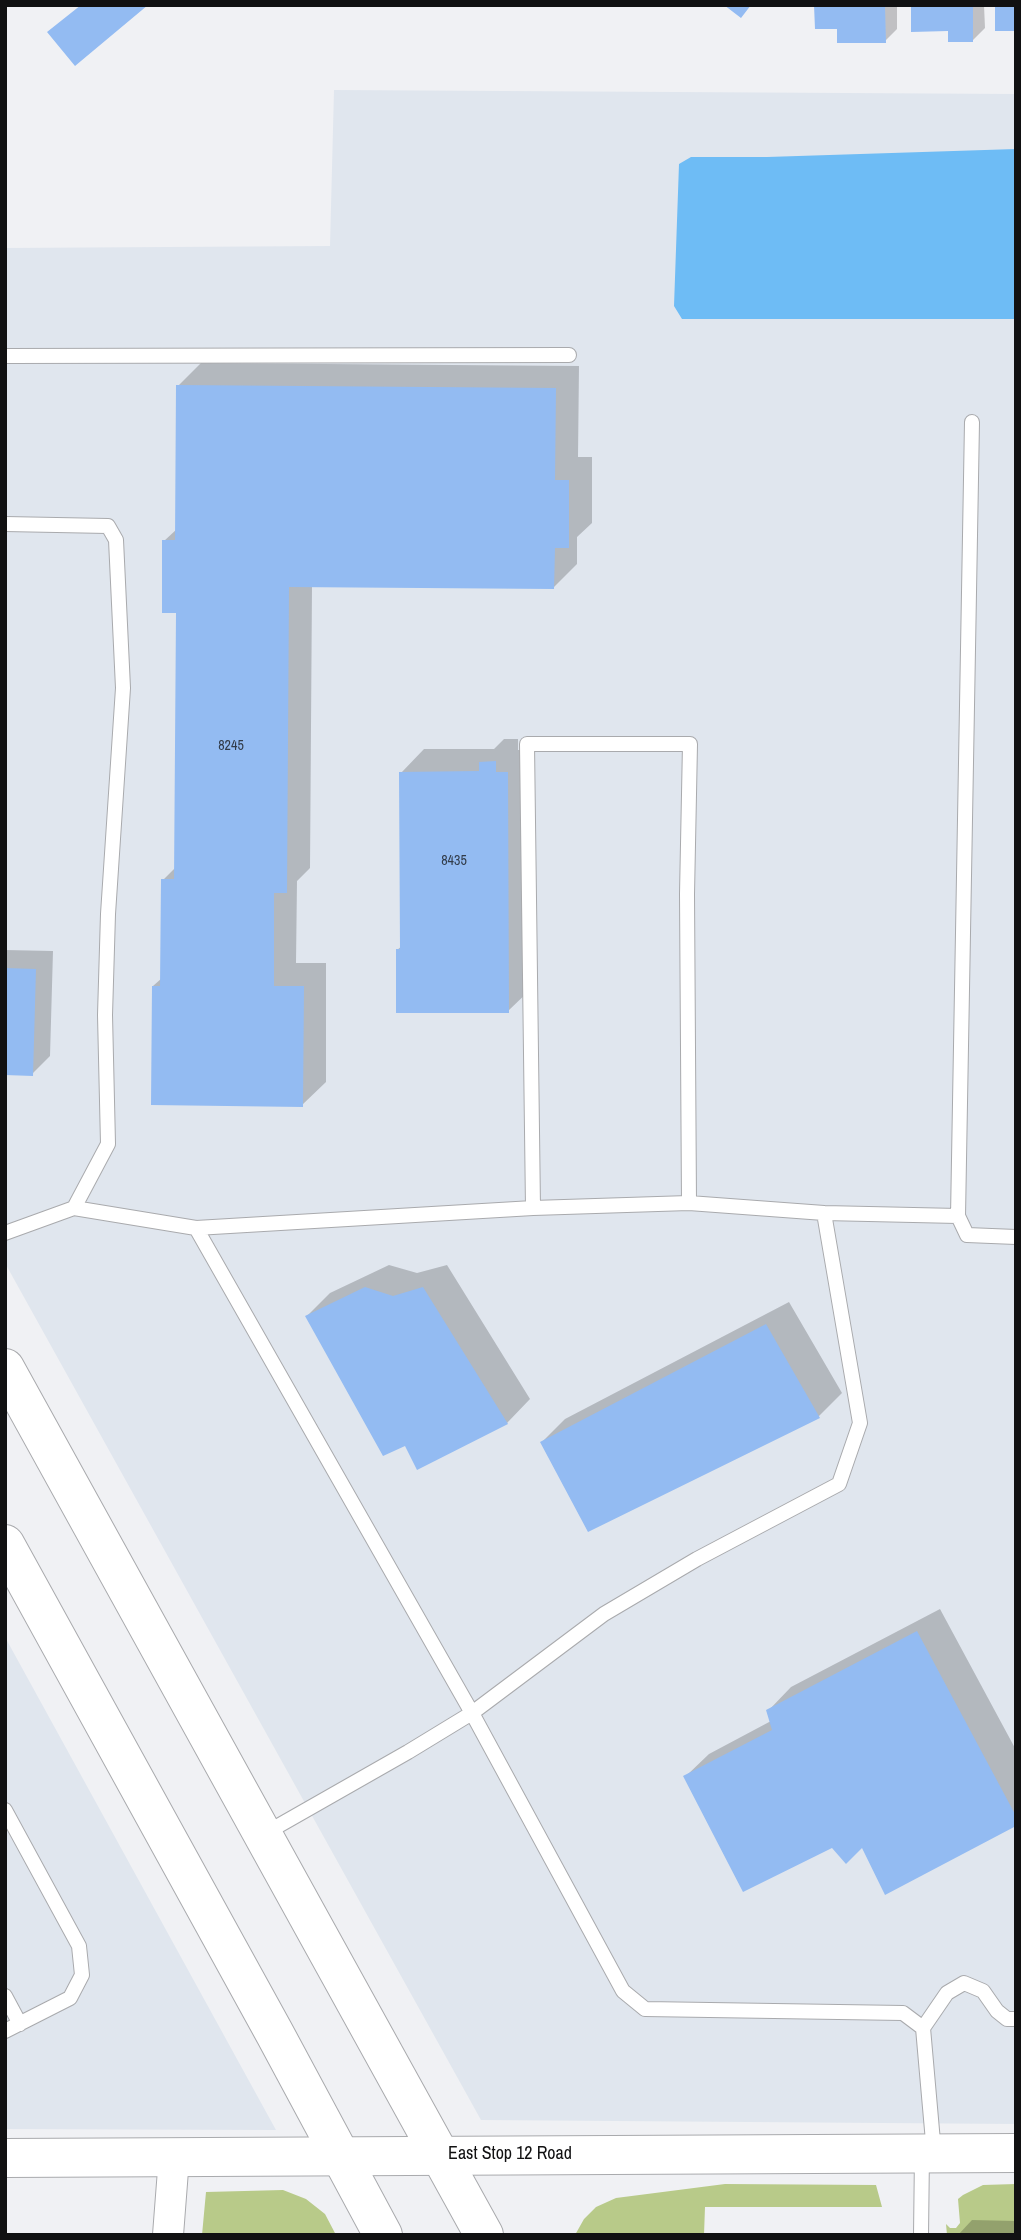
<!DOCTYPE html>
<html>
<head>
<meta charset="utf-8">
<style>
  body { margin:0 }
  #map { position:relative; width:1021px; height:2240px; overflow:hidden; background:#f0f1f4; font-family:"Archivo Narrow",sans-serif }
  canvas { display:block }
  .frame { position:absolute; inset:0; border:7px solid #111112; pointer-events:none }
</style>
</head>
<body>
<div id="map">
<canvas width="1021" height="2240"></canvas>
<div class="frame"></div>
</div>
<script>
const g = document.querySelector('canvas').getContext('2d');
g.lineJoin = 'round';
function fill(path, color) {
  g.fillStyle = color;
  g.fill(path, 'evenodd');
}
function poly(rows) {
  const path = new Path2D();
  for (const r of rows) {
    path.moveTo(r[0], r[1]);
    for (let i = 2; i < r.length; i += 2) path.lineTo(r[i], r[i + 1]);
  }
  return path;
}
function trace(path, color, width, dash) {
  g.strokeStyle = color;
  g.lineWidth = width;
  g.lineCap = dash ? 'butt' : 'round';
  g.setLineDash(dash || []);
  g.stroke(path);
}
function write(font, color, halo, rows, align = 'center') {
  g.font = font + ' "Archivo Narrow",sans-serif';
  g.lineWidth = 5;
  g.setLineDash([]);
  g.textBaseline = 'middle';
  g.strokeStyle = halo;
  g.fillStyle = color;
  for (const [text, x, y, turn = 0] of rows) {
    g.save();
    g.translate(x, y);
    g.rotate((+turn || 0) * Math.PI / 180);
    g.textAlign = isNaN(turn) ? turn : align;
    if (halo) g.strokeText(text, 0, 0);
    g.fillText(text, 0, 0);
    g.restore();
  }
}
const built = poly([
  [334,90,1016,94,1016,2124,481,2120,5,1263,5,248,330,246],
  [5,1637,276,2130,5,2129]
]);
const green = poly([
  [725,2184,876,2185,882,2207,705,2207,704,2235,575,2235,584,2219,596,2207,616,2198],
  [1016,2184,1016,2235,947,2235,946,2224,950,2228,956,2228,960,2223,958,2199,963,2195,983,2185],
  [283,2190,306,2199,325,2214,336,2235,202,2235,206,2192]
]);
const water = poly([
  [1016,149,1016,319,682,319,674,306,679,164,691,157,767,157]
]);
const shadow = poly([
  [816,5,897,5,897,29,885,41,838,28],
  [913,5,984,5,985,28,972,41,950,29],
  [201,363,579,366,578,457,592,457,592,523,577,537,577,564,554,587,312,586,310,868,297,881,296,963,326,963,326,1082,302,1105,153,986,162,978,163,880,176,867,177,611,164,541,177,529,178,386],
  [504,739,518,739,518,750,530,750,532,988,508,1011,397,950,402,946,401,773,424,749,494,749],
  [5,950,53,951,50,1056,32,1074,5,1074],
  [389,1265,417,1273,447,1265,530,1399,507,1423,406,1444,307,1316,330,1293],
  [789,1302,842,1393,819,1416,542,1442,565,1419],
  [940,1609,1016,1750,1016,1824,863,1845,833,1846,685,1777,709,1754,771,1721,768,1711,791,1687],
  [972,2220,1016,2221,1016,2235,958,2235]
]);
const building = poly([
  [81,5,148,5,75,66,47,32],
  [724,5,751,5,741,18],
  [814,5,885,5,886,43,837,43,837,29,815,29],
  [911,5,973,5,973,42,948,42,948,31,911,32],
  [995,5,1016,5,1016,31,995,31],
  [176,385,556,388,555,480,569,480,569,548,555,548,554,589,289,587,287,893,274,893,274,986,304,986,303,1107,151,1105,152,986,160,986,161,879,174,879,176,613,162,613,162,540,175,540],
  [496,761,496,772,508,772,509,1013,396,1013,396,949,400,949,399,772,479,771,479,762],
  [5,968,36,969,33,1076,5,1075],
  [365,1287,393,1296,423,1287,508,1424,417,1470,405,1446,383,1456,305,1316],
  [766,1324,820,1418,588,1532,540,1442],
  [917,1631,1016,1816,1016,1826,885,1895,862,1848,846,1864,832,1848,743,1892,683,1776,772,1730,766,1710]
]);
const lane = poly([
  [5,356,569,355],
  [972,422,958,1216,967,1235,1016,1237],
  [5,524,108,526,116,540,123,688,108,914,105,1015,108,1144,74,1208,5,1233],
  [74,1208,196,1228,533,1208,689,1203,824,1213],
  [533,1208,527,744,690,744,687,894,689,1203],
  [196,1228,472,1713,623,1991,645,2009,903,2013,923,2028,934,2153],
  [5,1810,79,1946,82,1975,70,1998,5,2031],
  [264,1834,408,1752,472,1713,604,1614,697,1559,839,1484,860,1423,824,1213,958,1216],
  [5,1996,20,2024],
  [923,2028,947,1993,964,1983,983,1991,997,2011,1007,2019,1016,2019],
  [921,2235,922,2154]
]);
const street = poly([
  [168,2235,174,2157]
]);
const secondary = poly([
  [5,2158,1016,2153]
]);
const primary = poly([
  [5,1368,484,2235],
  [5,1544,275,2034,383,2235]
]);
const numberNames = [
  ["8245",231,746],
  ["8435",454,861]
];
const streetNames = [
  ["East Stop 12 Road",510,2154]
];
fill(built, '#e0e6ee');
fill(green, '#b8ca89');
fill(water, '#6ebcf5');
fill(shadow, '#0003');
fill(building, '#93bbf2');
trace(lane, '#a9aaad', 16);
trace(street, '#a9aaad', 32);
trace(secondary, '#a9aaad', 40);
trace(primary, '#a9aaad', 40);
trace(lane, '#fff', 14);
trace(street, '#fff', 30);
trace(secondary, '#fff', 38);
trace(primary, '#fff', 38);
write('14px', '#323c4a', null, numberNames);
write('18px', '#111112', '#fff', streetNames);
</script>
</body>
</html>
